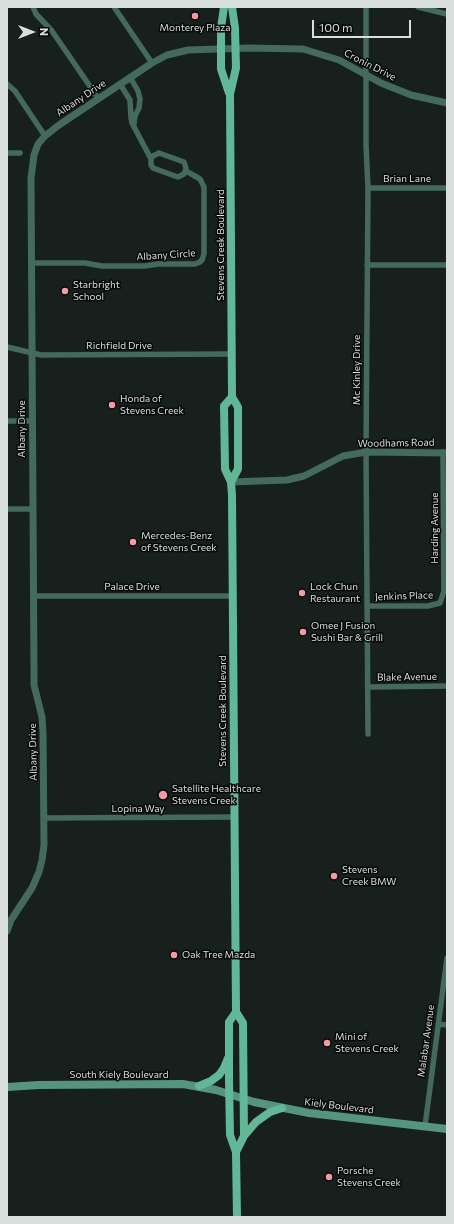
<!DOCTYPE html>
<html>
<head>
<meta charset="utf-8">
<style>
  body { margin:0 }
  #map { position:relative; width:454px; height:1224px; overflow:hidden; background:#17201d; font-family:Commissioner,sans-serif }
  canvas { display:block }
  .frame { position:absolute; inset:0; border:8px solid #d9dfdc; pointer-events:none }
  .north { position:absolute; left:12px; top:12px; width:40px; height:40px; -webkit-text-stroke:3px #060908; paint-order:stroke; rotate:90deg; font-size:11px; font-weight:700; line-height:16px; text-align:center; color:#d9dfdc }
  .north::after { content:''; display:block; margin:auto; width:14px; height:18px; background:#d9dfdc; clip-path:polygon(50% 0,100% 100%,50% 72%,0 100%) }
  .scale { position:absolute; left:312px; top:20px; width:99px; height:18px; box-sizing:border-box; border:2px solid #d9dfdc; border-top:0; padding-left:5px; font-size:12px; line-height:14px; white-space:nowrap; color:#d9dfdc; -webkit-text-stroke:3px #060908; paint-order:stroke }
</style>
</head>
<body>
<div id="map">
<canvas width="454" height="1224"></canvas>
<div class="frame"></div>
<div class="north">N</div>
<div class="scale">100 m</div>
</div>
<script>
const g = document.querySelector('canvas').getContext('2d');
g.lineJoin = 'round';
function poly(rows) {
  const path = new Path2D();
  for (const r of rows) {
    path.moveTo(r[0], r[1]);
    for (let i = 2; i < r.length; i += 2) path.lineTo(r[i], r[i + 1]);
  }
  return path;
}
function trace(path, color, width, dash) {
  g.strokeStyle = color;
  g.lineWidth = width;
  g.lineCap = dash ? 'butt' : 'round';
  g.setLineDash(dash || []);
  g.stroke(path);
}
function write(font, color, halo, rows, align = 'center') {
  g.font = font + ' Commissioner,sans-serif';
  g.lineWidth = 3;
  g.setLineDash([]);
  g.textBaseline = 'middle';
  g.strokeStyle = halo;
  g.fillStyle = color;
  for (const [text, x, y, turn = 0] of rows) {
    g.save();
    g.translate(x, y);
    g.rotate((+turn || 0) * Math.PI / 180);
    g.textAlign = isNaN(turn) ? turn : align;
    if (halo) g.strokeText(text, 0, 0);
    g.fillText(text, 0, 0);
    g.restore();
  }
}
const minor = poly([
  [33,7,36,14,52,31,98,98],
  [114,7,152,63],
  [366,7,366,145,368,188,366,452,368,734],
  [418,7,447,14],
  [130,77,138,91,140,99,139,108,135,116,134,124],
  [7,84,15,91,45,136],
  [120,84,130,100,131,118,132,123,151,159],
  [7,153,20,153],
  [159,153,184,162,186,168,184,174,178,177,175,176,153,168,151,165,151,159,153,156,159,153],
  [368,188,447,188],
  [32,263,85,263,102,266,145,266,158,264,195,264,200,262,202,260,204,254,204,187,200,179,186,171],
  [367,265,447,265],
  [7,347,41,355,231,354],
  [7,421,32,421],
  [7,509,33,509],
  [33,596,232,596],
  [367,606,428,606,440,603,444,591,443,452],
  [368,687,447,686],
  [44,818,234,817],
  [438,1024,447,1025],
  [425,1126,447,958]
]);
const tertiary = poly([
  [231,482,287,480,304,476,343,456,366,452,447,453],
  [7,931,11,920,32,888,39,872,42,860,44,845,43,733,42,717,34,685,34,673,31,178,34,155,38,144,45,136,59,125,152,63,167,55,188,50,248,48,303,49,339,60,381,83,411,95,447,103]
]);
const secondary = poly([
  [7,1087,39,1085,183,1084,216,1090,254,1102,309,1113,447,1129]
]);
const primary = poly([
  [224,7,221,28,221,69,229,93],
  [232,397,224,406,225,469,231,482,232,495,236,1012,243,1023,244,1136,236,1152],
  [231,482,238,469,238,407,232,397,230,94,236,68,235,28,232,7],
  [236,1012,229,1022,229,1080,230,1135,236,1152,237,1217],
  [199,1086,211,1081,219,1075,224,1068,228,1058],
  [244,1136,256,1122,270,1112,282,1108]
]);
const markers = [
  [195,16,4,"#f49aa4"],
  [65,291,4,"#f49aa4"],
  [112,405,4,"#f49aa4"],
  [133,542,4,"#f49aa4"],
  [302,593,4,"#f49aa4"],
  [303,632,4,"#f49aa4"],
  [163,795,5,"#f49aa4"],
  [334,876,4,"#f49aa4"],
  [174,955,4,"#f49aa4"],
  [327,1043,4,"#f49aa4"],
  [329,1177,4,"#f49aa4"]
];
const poiNames = [
  ["Monterey Plaza",195,28,"center"],
  ["Starbright",73,285],
  ["School",73,297],
  ["Honda of",120,399],
  ["Stevens Creek",120,411],
  ["Mercedes-Benz",141,536],
  ["of Stevens Creek",141,548],
  ["Lock Chun",310,587],
  ["Restaurant",310,599],
  ["Omee J Fusion",311,626],
  ["Sushi Bar & Grill",311,638],
  ["Satellite Healthcare",172,789],
  ["Stevens Creek",172,801],
  ["Stevens",342,870],
  ["Creek BMW",342,882],
  ["Oak Tree Mazda",182,955],
  ["Mini of",335,1037],
  ["Stevens Creek",335,1049],
  ["Porsche",337,1171],
  ["Stevens Creek",337,1183]
];
const streetNames = [
  ["Cronin Drive",370,65,27],
  ["Albany Drive",81,98,-34],
  ["Brian Lane",407,179],
  ["Stevens Creek Boulevard",221,245,-90],
  ["Albany Circle",166,255,-4],
  ["Richfield Drive",119,346],
  ["Mc Kinley Drive",357,370,-90],
  ["Albany Drive",22,429,-90],
  ["Woodhams Road",396,443,-1],
  ["Harding Avenue",435,528,-90],
  ["Palace Drive",132,587],
  ["Jenkins Place",404,596,-2],
  ["Blake Avenue",407,677,-1],
  ["Stevens Creek Boulevard",223,711,-90],
  ["Albany Drive",33,752,-91],
  ["Lopina Way",138,809],
  ["Malabar Avenue",426,1041,-82],
  ["South Kiely Boulevard",119,1075],
  ["Kiely Boulevard",339,1106,7]
];
trace(minor, '#436a5b', 5.5);
trace(tertiary, '#436a5b', 7);
trace(secondary, '#55957e', 8);
trace(primary, '#62b799', 8);
for (const [x, y, r, color] of markers) {
  const dot = new Path2D();
  dot.arc(x, y, r, 0, 2 * Math.PI);
  g.fillStyle = color;
  g.fill(dot);
  trace(dot, '#060908', 1.5);
}
write('10px', '#d9dfdc', '#060908', poiNames, 'left');
write('10px', '#d9dfdc', '#060908', streetNames);
</script>
</body>
</html>
